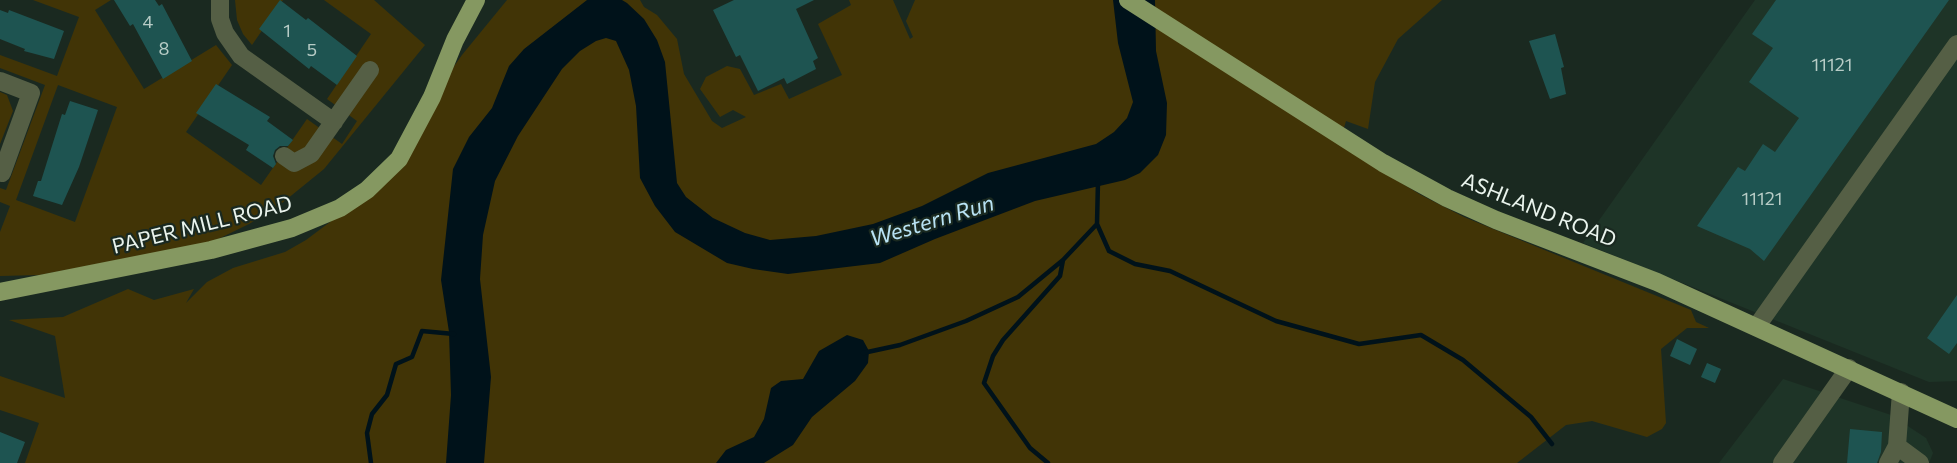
<!DOCTYPE html>
<html>
<head>
<meta charset="utf-8">
<style>
  body { margin:0 }
  canvas { display:block; background:#1a2920 }
</style>
</head>
<body>
<canvas width="1957" height="463"></canvas>
<script>
const g = document.querySelector('canvas').getContext('2d');
g.lineJoin = 'round';
function fill(path, color) {
  g.fillStyle = color;
  g.fill(path, 'evenodd');
}
function poly(rows) {
  const path = new Path2D();
  for (const r of rows) {
    path.moveTo(r[0], r[1]);
    for (let i = 2; i < r.length; i += 2) path.lineTo(r[i], r[i + 1]);
  }
  return path;
}
function trace(path, color, width, dash) {
  g.strokeStyle = color;
  g.lineWidth = width;
  g.lineCap = dash ? 'butt' : 'round';
  g.setLineDash(dash || []);
  g.stroke(path);
}
function write(font, color, halo, rows, align = 'center') {
  g.font = font + ' Commissioner,sans-serif';
  g.lineWidth = 4.5;
  g.setLineDash([]);
  g.textBaseline = 'middle';
  g.strokeStyle = halo;
  g.fillStyle = color;
  for (const [text, x, y, turn = 0] of rows) {
    g.save();
    g.translate(x, y);
    g.rotate((+turn || 0) * Math.PI / 180);
    g.textAlign = isNaN(turn) ? turn : align;
    if (halo) g.strokeText(text, 0, 0);
    g.fillText(text, 0, 0);
    g.restore();
  }
}
const built = poly([
  [1755,0,1957,0,1957,381,1929,382,1583,243],
  [1783,379,1891,415,1926,438,1933,453,1929,463,1719,463]
]);
const green = poly([
  [33,0,111,0,95,10,144,89,216,45,232,65,186,132,261,185,307,119,342,144,357,121,327,99,371,34,324,0,374,0,425,45,324,169,276,208,249,224,212,242,40,275,0,276,0,232,10,206,0,202,0,188,6,190,45,85,0,68,0,55,57,76,79,17],
  [58,85,117,107,75,222,16,200],
  [235,0,283,0,252,45,243,34,237,20],
  [507,0,640,0,644,7,657,15,677,39,684,74,712,121,722,128,746,117,733,110,720,117,700,89,706,77,727,66,740,69,754,95,781,84,789,99,842,75,818,24,851,5,849,0,893,0,910,39,913,37,906,21,915,0,1442,0,1398,39,1375,82,1368,129,1346,121,1339,145,1421,195,1464,217,1691,310,1696,322,1709,328,1687,328,1661,349,1666,423,1662,429,1647,437,1592,421,1566,425,1517,463,25,463,39,423,0,410,0,376,65,398,55,336,9,320,63,317,128,289,154,300,194,289,186,303,207,282,233,268,285,252,306,240,358,201,462,55],
  [0,92,7,95,13,111,0,144]
]);
const water = poly([
  [587,0,622,0,627,3,644,19,657,40,665,62,677,183,686,197,713,218,745,233,770,240,816,236,873,224,922,206,988,173,1096,144,1114,132,1127,118,1133,102,1118,43,1113,0,1155,0,1156,51,1167,103,1166,135,1158,155,1140,173,1125,180,1035,201,935,239,880,263,788,274,753,269,727,263,675,232,655,206,640,178,636,106,629,70,616,41,606,38,596,41,580,51,562,69,518,136,495,181,483,235,480,279,491,377,484,463,446,463,451,395,449,332,441,280,453,169,469,137,492,108,509,66,524,49],
  [847,335,863,340,869,351,868,363,855,381,812,417,793,445,764,463,716,463,726,450,754,437,764,419,771,388,781,381,803,379,819,351]
]);
const stream = poly([
  [1097,224,1109,251,1135,264,1170,271,1276,321,1359,344,1421,335,1463,360,1531,417,1552,444],
  [863,353,900,345,966,321,1018,297,1063,260,1097,224,1098,181],
  [371,463,367,433,372,414,387,395,396,364,412,357,422,331,454,334],
  [1048,463,1030,448,984,383,993,356,1003,340,1060,276,1063,260]
]);
const building = poly([
  [114,0,155,0,159,6,162,4,192,61,163,79,133,24,130,26],
  [280,0,306,20,308,18,357,56,337,85,311,66,309,69,259,29],
  [734,0,814,0,796,9,818,58,813,61,816,69,787,84,784,78,758,91,740,55,736,57,713,10],
  [1776,0,1949,0,1764,261,1750,249,1697,226,1738,167,1745,171,1763,144,1775,152,1799,118,1749,82,1773,48,1752,34],
  [0,10,8,13,9,10,64,31,54,59,24,51,25,49,0,39],
  [1555,34,1564,67,1561,68,1566,94,1550,99,1529,41],
  [216,84,270,117,267,121,293,140,288,146,280,146,275,150,273,156,276,164,273,168,246,150,249,145,196,113],
  [70,101,98,110,79,167,62,205,33,196,38,181,41,181,62,114,65,115],
  [1957,295,1957,343,1949,354,1927,338],
  [1677,339,1697,349,1690,365,1670,356],
  [1707,363,1721,369,1715,383,1701,377],
  [1850,429,1882,432,1881,452,1877,463,1847,463],
  [0,432,25,442,17,463,0,463]
]);
const minor = poly([
  [220,0,220,19,225,33,241,56,334,122],
  [0,81,31,93,2,173,0,172],
  [284,156,294,163,311,154,370,70],
  [1757,326,1957,44],
  [1901,392,1897,446,1920,463],
  [1782,463,1849,368],
  [1888,463,1897,446]
]);
const major = poly([
  [1128,0,1383,163,1447,198,1496,220,1657,282,1957,419],
  [0,292,211,250,292,228,340,208,367,190,399,159,432,97,455,40,476,0]
]);
const numberNames = [
  ["4",148,22],
  ["1",287,31],
  ["8",164,49],
  ["5",312,50],
  ["11121",1832,65],
  ["11121",1762,199]
];
const streetNames = [
  ["ASHLAND ROAD",1539,210,22],
  ["PAPER MILL ROAD",202,225,-14]
];
const waterNames = [
  ["Western Run",932,221,-17]
];
fill(built, '#1e3427');
fill(green, '#413406');
fill(water, '#00121a');
trace(stream, '#00121a', 4.5);
fill(building, '#1e5451');
trace(minor, '#555f45', 18);
trace(major, '#859861', 18);
write('18px', '#b7ccc6', null, numberNames);
write('21px', '#eaf4ed', '#1a2920', streetNames);
write('italic 22px', '#b9e3f4', '#1a2920', waterNames);
</script>
</body>
</html>
